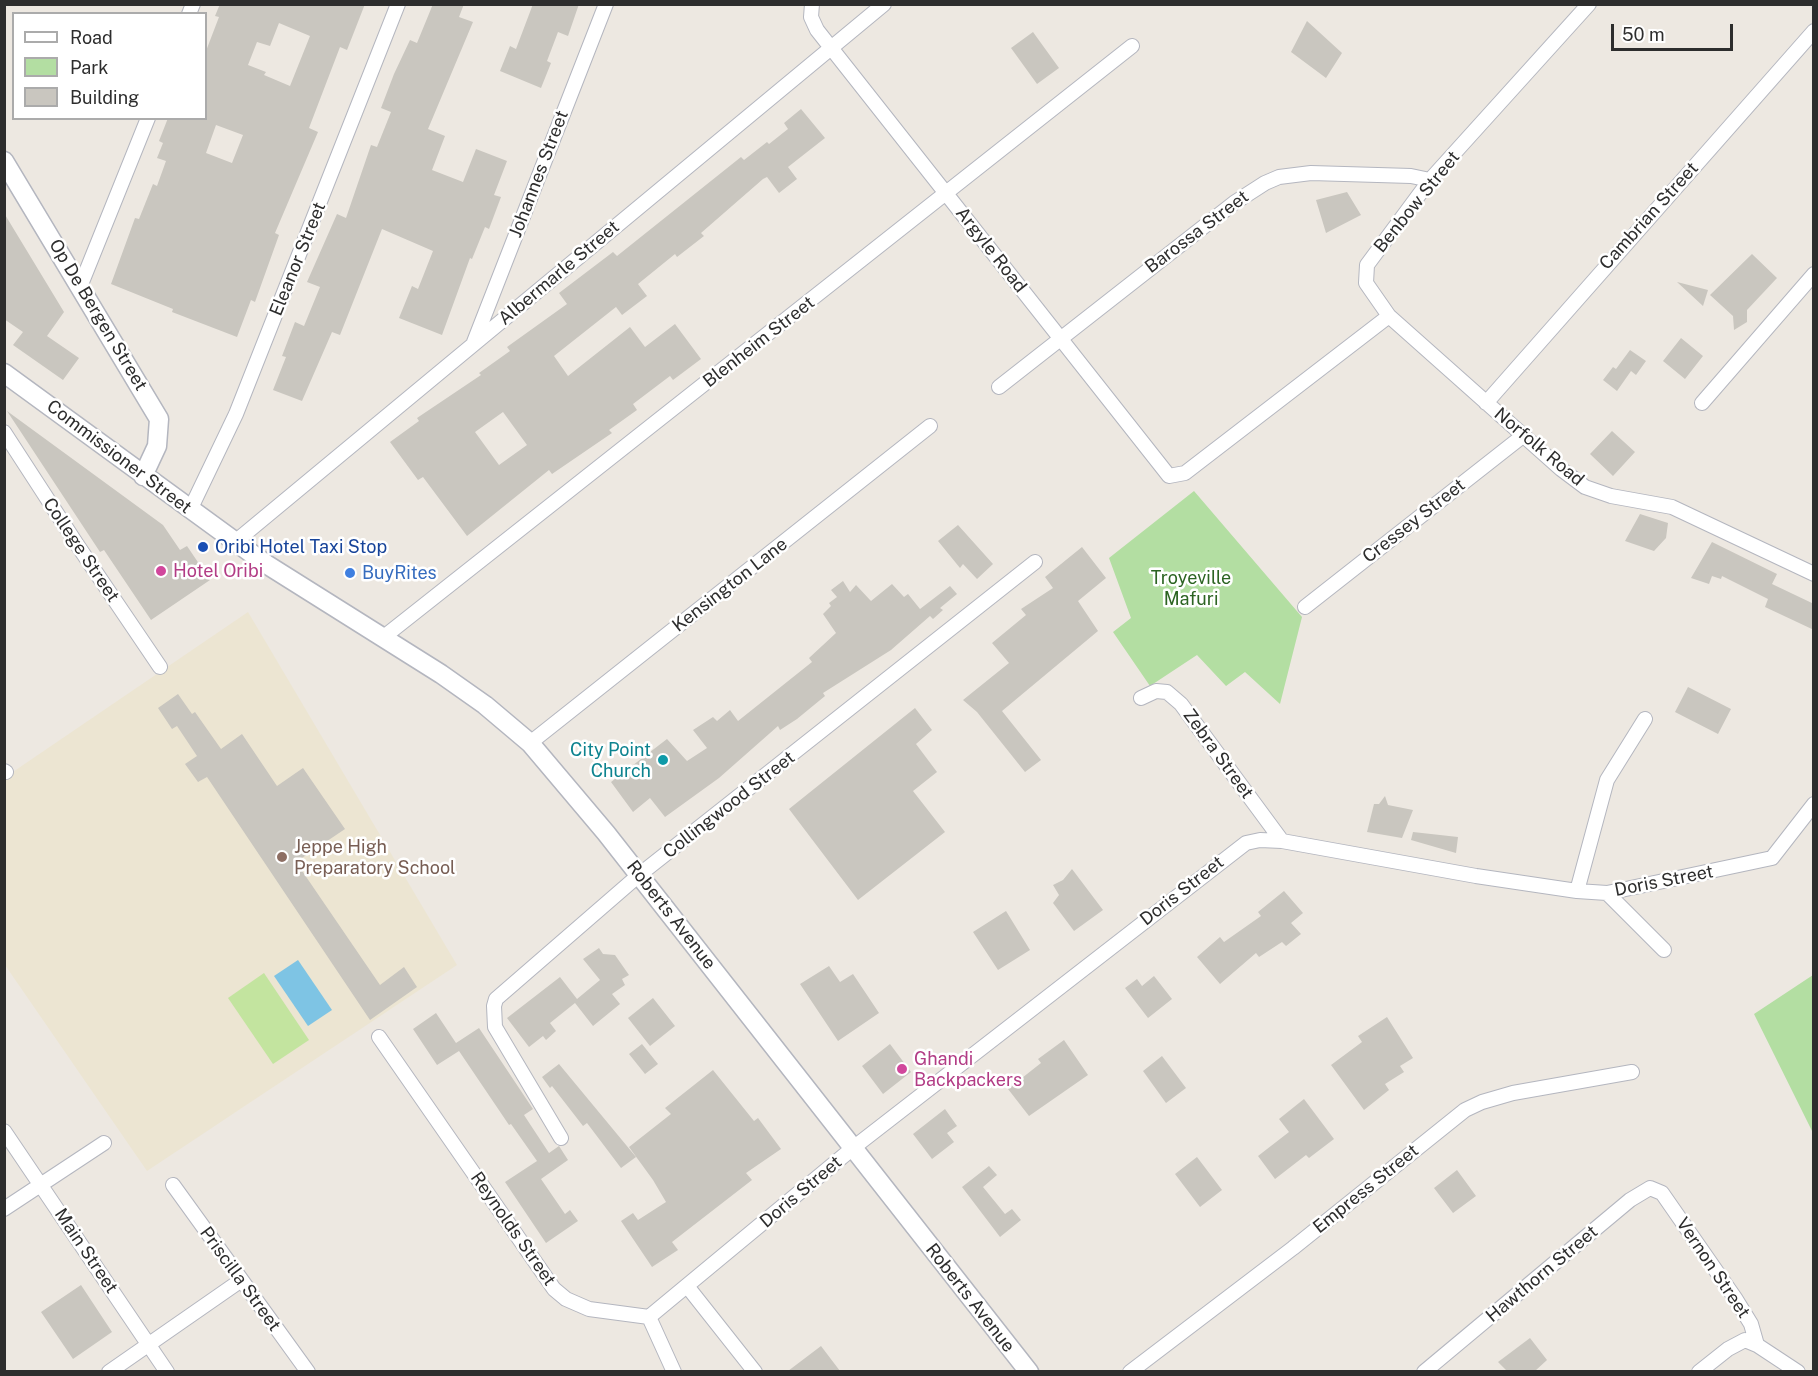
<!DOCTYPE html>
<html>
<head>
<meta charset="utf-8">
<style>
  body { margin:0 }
  #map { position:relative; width:1818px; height:1376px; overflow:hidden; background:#ede8e1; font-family:"Public Sans",sans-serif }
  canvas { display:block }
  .frame { position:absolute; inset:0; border:6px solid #2d2d2d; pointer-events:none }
  .legend { position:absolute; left:12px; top:12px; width:195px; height:108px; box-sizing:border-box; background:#fff; border:2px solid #ababab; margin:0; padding:8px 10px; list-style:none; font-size:18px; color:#2d2d2d }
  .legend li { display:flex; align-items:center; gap:12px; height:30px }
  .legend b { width:30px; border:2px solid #ababab }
  .scale { position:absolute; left:1611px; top:24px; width:122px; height:27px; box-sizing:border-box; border:3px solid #2d2d2d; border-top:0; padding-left:8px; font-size:18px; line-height:21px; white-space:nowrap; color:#2d2d2d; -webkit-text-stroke:4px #fff; paint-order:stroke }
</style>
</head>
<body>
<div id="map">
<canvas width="1818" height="1376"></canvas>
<div class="frame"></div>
<ul class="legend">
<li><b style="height:8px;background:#fff"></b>Road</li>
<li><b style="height:16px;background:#b3dea2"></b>Park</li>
<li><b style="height:16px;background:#c9c6bf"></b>Building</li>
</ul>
<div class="scale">50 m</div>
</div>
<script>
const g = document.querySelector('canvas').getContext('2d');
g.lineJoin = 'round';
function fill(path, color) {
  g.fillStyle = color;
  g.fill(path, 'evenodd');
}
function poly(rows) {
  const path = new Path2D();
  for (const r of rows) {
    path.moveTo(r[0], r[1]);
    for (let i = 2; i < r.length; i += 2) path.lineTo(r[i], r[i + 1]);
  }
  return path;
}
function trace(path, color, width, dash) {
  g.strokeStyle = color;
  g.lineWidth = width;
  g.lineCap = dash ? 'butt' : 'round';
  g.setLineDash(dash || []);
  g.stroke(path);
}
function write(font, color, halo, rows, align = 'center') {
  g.font = font + ' "Public Sans",sans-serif';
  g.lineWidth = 5;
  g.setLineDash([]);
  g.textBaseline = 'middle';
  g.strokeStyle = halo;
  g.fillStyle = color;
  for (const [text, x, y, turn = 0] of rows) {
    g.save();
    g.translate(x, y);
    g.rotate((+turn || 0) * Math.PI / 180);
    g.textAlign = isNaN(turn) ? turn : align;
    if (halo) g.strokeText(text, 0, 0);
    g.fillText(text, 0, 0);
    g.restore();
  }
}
const education = poly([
  [248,612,457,965,147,1171,5,965,4,778]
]);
const green = poly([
  [1194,491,1302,617,1280,704,1245,672,1226,686,1197,655,1150,686,1113,632,1131,618,1109,558],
  [1813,975,1813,1133,1754,1014]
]);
const pitch = poly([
  [264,973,309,1040,273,1064,228,998]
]);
const water = poly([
  [298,960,332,1010,308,1026,274,976]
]);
const building = poly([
  [220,4,365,4,347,50,340,47,309,128,318,132,275,233,279,235,255,302,251,300,237,337,172,312,173,309,111,284,135,218,139,219,153,184,157,186,166,161,157,158,163,143,159,141,168,118,206,118,206,51,219,17,215,16],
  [279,23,310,36,290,86,264,75,266,72,248,65,257,42,270,46],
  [216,125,243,135,232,163,206,153],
  [433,4,464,4,459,17,473,22,428,129,445,136,432,170,463,182,476,149,507,161,494,195,501,197,489,229,485,227,472,259,470,258,442,335,399,318,412,286,418,289,433,251,382,229,340,335,332,332,302,401,273,390,286,357,282,356,295,322,304,326,320,287,307,282,337,214,346,218,371,145,377,147,391,112,381,108,394,74,410,40,417,43],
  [533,4,579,4,568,36,558,32,547,61,551,63,541,88,500,71,510,46,516,49],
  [1307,21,1342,53,1326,78,1291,52],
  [1033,32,1059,68,1037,84,1011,48],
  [801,109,825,138,788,167,797,179,779,193,767,177,763,179,701,233,704,236,677,257,675,254,638,284,647,296,622,315,616,307,554,356,568,376,630,327,645,347,675,324,701,359,673,380,670,376,633,404,637,410,609,430,612,433,552,474,549,470,467,536,423,477,418,480,390,442,419,421,417,418,481,375,479,373,510,351,507,347,567,304,559,293,613,252,617,256,741,157,744,160,767,142,769,144,788,129,784,123],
  [503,412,527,445,499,465,475,432],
  [1347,192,1361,215,1326,233,1316,200],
  [4,213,64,312,47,336,79,358,63,380,13,345,23,332,4,319],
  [1752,254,1777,278,1747,310,1747,322,1734,330,1733,316,1710,295],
  [1677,282,1708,290,1703,306],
  [1681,338,1703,356,1685,379,1663,361],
  [1630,350,1646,361,1636,375,1631,371,1617,391,1603,380,1613,367,1616,369],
  [7,411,163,525,180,550,187,546,210,580,151,620,104,550,100,552],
  [1612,431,1635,452,1613,476,1590,454],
  [1640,514,1668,523,1666,538,1654,551,1625,541],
  [958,525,993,564,977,579,963,564,960,568,938,541],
  [1712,542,1777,574,1772,584,1814,604,1814,630,1765,607,1768,599,1722,576,1721,579,1712,576,1709,584,1691,578],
  [1082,547,1106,578,1078,601,1098,631,1002,711,1041,760,1025,772,977,712,963,700,1009,663,992,643,1026,615,1021,609,1053,588,1045,577],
  [843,581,850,592,856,585,871,601,892,584,904,597,908,594,920,609,950,586,957,594,940,608,943,610,933,619,930,616,891,650,823,693,825,696,797,719,780,730,778,726,719,778,665,817,650,798,633,812,611,782,667,739,687,761,707,748,693,730,713,717,717,721,730,710,738,721,812,662,809,658,836,633,823,614,831,606,829,603,837,597,831,590],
  [1688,687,1731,709,1718,734,1675,712],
  [178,694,192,714,195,712,221,749,242,734,277,786,303,768,345,829,296,862,380,985,404,967,417,987,370,1020,207,777,198,782,185,764,197,756,177,726,172,729,158,708],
  [915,708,932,730,916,744,937,772,913,791,945,832,858,900,789,809],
  [1385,796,1388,805,1413,810,1402,838,1367,832,1374,804,1379,804],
  [1413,832,1458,837,1456,853,1411,840],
  [1072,869,1103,910,1074,931,1053,903,1059,895,1053,885,1063,880],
  [1284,891,1303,913,1291,923,1301,934,1286,946,1282,942,1259,957,1256,953,1220,984,1197,957,1220,937,1224,942,1261,916,1258,912],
  [1006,911,1030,950,998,970,973,932],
  [599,948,603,954,615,955,629,975,622,979,625,985,612,994,620,1004,593,1026,575,1003,550,1023,556,1031,546,1040,543,1036,529,1047,507,1018,560,977,577,999,600,980,583,959],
  [829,966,840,982,853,974,879,1013,838,1041,800,984],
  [1154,976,1172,999,1148,1018,1125,988,1137,979,1142,986],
  [653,998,675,1026,650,1046,628,1018],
  [436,1013,456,1043,479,1028,533,1109,524,1115,549,1153,559,1146,568,1160,541,1179,565,1214,570,1210,578,1221,546,1243,505,1182,537,1161,511,1124,509,1125,459,1051,437,1065,413,1029],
  [1387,1017,1413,1058,1400,1066,1404,1072,1385,1084,1389,1090,1364,1110,1331,1065,1362,1042,1358,1036],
  [1064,1040,1088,1075,1029,1116,1008,1089,1041,1063,1038,1059],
  [642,1044,658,1064,645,1074,629,1054],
  [890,1044,911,1072,883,1094,862,1066],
  [1162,1056,1186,1088,1166,1103,1143,1071],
  [559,1064,636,1157,621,1168,587,1123,583,1126,552,1086,550,1088,542,1077],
  [713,1070,754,1121,758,1118,781,1149,746,1173,752,1180,672,1242,678,1250,652,1267,621,1221,633,1213,638,1220,666,1202,653,1180,629,1147,671,1114,665,1108],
  [1304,1099,1334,1139,1309,1158,1306,1155,1275,1179,1258,1156,1289,1132,1279,1119],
  [945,1109,957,1126,947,1133,954,1142,932,1159,913,1134],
  [1197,1157,1222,1190,1200,1207,1175,1174],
  [989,1166,997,1175,983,1187,1005,1214,1012,1209,1021,1220,1000,1237,962,1187],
  [1457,1170,1476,1196,1453,1213,1434,1188],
  [81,1285,112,1332,73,1359,41,1312],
  [1530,1338,1547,1360,1535,1371,1507,1371,1498,1362],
  [821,1346,840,1371,788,1371]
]);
const minor = poly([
  [812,4,811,17,817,30,1169,476,1185,473,1389,316],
  [1589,4,1430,180,1367,265,1366,283,1389,316,1561,469,1585,487,1611,496,1672,507,1814,574],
  [189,14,193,4],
  [80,287,148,118],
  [474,342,606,4],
  [999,387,1234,203,1265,183,1279,177,1311,173,1411,176,1430,180],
  [1486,403,1814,31],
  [1702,403,1814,274],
  [4,432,76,543,160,667],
  [190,510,236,414,398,4],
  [235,542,884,4],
  [1305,607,1524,435],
  [385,636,1132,46],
  [1141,698,1156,691,1167,692,1181,704,1282,841],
  [530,743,930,426],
  [4,771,6,772],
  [1577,891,1607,780,1645,719],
  [1607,893,1664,950],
  [379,1037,554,1289,566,1299,589,1309,649,1317,674,1372],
  [4,1131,167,1372],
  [561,1138,495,1027,494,1006,496,999,639,875,1035,562],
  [173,1185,308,1372],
  [4,1209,104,1143],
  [687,1286,755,1372],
  [649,1317,853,1148,1246,843,1260,840,1282,841,1476,876,1577,891,1607,893,1772,858,1814,804],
  [109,1372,240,1281],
  [1130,1372,1293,1248,1465,1110,1482,1102,1513,1093,1632,1072],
  [1424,1372,1630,1200,1650,1188,1662,1193,1735,1298,1751,1324,1757,1345],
  [1699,1372,1728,1349,1745,1340,1757,1345,1798,1372]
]);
const secondary = poly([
  [4,161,159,419,157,446,143,476],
  [4,373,266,564,441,674,485,705,530,743,606,833,1029,1372]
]);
const markers = [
  [203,547,6,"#1a4fb4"],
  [161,571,6,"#d1479c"],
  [350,573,6,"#3f7fe0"],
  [663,760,6,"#0f9aa8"],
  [282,857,6,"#8d6e63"],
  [902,1069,6,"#d1479c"]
];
const streetNames = [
  ["Johannes Street",539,174,-69],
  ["Benbow Street",1417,202,-51],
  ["Cambrian Street",1649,216,-48],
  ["Barossa Street",1197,232,-37],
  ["Argyle Road",991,250,52],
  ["Eleanor Street",298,259,-68],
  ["Albermarle Street",559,273,-40],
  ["Op De Bergen Street",98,315,59],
  ["Blenheim Street",759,342,-38],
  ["Norfolk Road",1539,447,40],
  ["Commissioner Street",119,457,37],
  ["Cressey Street",1414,521,-38],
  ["College Street",81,550,56],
  ["Kensington Lane",730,585,-38],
  ["Zebra Street",1218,754,54],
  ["Collingwood Street",729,805,-38],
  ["Doris Street",1664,881,-11],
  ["Doris Street",1182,891,-38],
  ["Roberts Avenue",671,915,52],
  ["Empress Street",1366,1189,-39],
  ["Doris Street",801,1192,-40],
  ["Reynolds Street",513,1229,55],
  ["Main Street",86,1251,56],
  ["Vernon Street",1713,1268,56],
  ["Hawthorn Street",1542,1274,-40],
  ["Priscilla Street",240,1279,54],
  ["Roberts Avenue",970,1298,52]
];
const transitNames = [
  ["Oribi Hotel Taxi Stop",215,547]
];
const hotelNames = [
  ["Hotel Oribi",173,571],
  ["Ghandi",914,1059],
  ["Backpackers",914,1080]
];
const shopNames = [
  ["BuyRites",362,573]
];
const parkNames = [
  ["Troyeville",1191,578],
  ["Mafuri",1191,599]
];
const cultureNames = [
  ["City Point",651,750],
  ["Church",651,771]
];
const educationNames = [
  ["Jeppe High",294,847],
  ["Preparatory School",294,868]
];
fill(education, '#ece5d2');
fill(green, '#b3dea2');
fill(pitch, '#c3e49f');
fill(water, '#7ec4e4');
fill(building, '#c9c6bf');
trace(minor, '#b4b6bf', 16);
trace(secondary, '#b4b6bf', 21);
trace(minor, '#fff', 14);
trace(secondary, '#fff', 18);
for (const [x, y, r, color] of markers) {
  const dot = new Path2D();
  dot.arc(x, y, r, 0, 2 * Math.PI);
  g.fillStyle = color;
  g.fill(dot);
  trace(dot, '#fff', 2);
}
write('18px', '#2d2d2d', '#fff', streetNames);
write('18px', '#164399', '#fff', transitNames, 'left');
write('18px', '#b23c85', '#fff', hotelNames, 'left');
write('18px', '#366cbe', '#fff', shopNames, 'left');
write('18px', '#2c6422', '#fff', parkNames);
write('18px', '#0d838f', '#fff', cultureNames, 'right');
write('18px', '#785e54', '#fff', educationNames, 'left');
</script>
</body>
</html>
